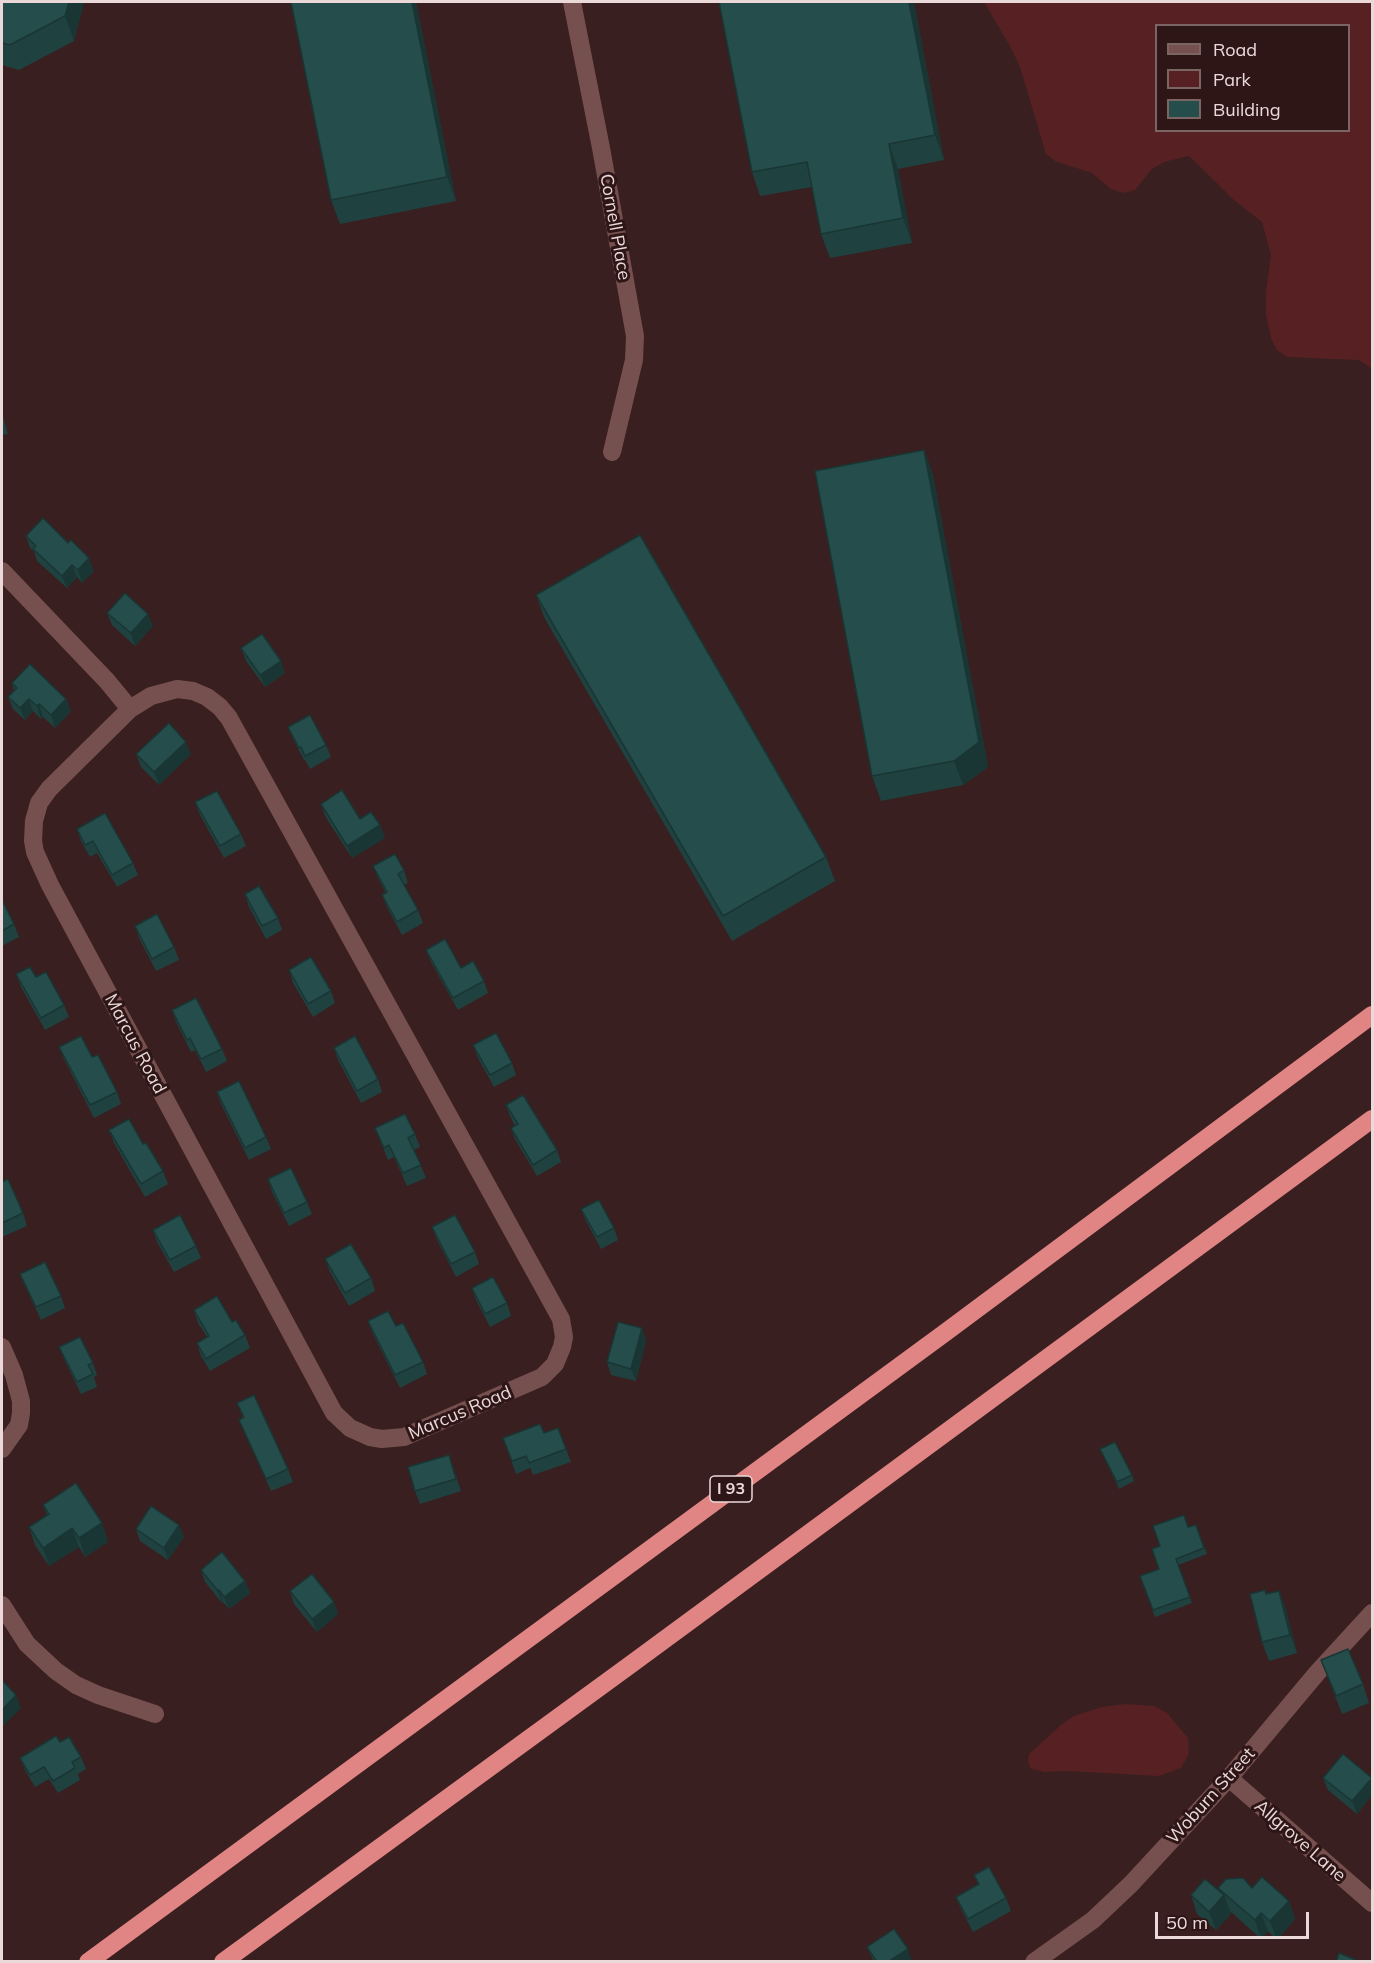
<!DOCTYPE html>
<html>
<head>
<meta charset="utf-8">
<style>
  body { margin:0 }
  #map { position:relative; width:1374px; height:1963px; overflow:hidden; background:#391f1f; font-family:Mulish,sans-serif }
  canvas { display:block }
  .frame { position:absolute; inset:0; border:3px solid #ebd9d9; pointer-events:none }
  .legend { position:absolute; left:1155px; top:24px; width:195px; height:108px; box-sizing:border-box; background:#2e1616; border:2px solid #7a6464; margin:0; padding:8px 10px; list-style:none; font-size:18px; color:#ebd9d9 }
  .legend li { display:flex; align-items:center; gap:12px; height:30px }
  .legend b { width:30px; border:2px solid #7a6464 }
  .scale { position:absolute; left:1155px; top:1912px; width:154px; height:27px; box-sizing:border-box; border:3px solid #ebd9d9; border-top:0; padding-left:8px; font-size:18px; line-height:21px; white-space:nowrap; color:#ebd9d9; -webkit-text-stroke:4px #2e1616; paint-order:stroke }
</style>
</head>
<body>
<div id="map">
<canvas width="1374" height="1963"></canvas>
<div class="frame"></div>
<ul class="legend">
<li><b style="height:8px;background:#76504f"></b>Road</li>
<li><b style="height:16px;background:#572123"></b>Park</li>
<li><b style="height:16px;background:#244d4b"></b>Building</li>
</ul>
<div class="scale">50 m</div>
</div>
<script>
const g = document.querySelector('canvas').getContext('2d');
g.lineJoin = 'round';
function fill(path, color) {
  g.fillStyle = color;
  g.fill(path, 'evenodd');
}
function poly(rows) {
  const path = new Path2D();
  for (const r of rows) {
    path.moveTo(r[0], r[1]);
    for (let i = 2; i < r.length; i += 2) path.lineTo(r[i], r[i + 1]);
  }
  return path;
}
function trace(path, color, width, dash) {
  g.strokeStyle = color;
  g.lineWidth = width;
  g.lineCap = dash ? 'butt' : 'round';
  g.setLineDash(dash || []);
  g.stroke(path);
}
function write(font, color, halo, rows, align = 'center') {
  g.font = font + ' Mulish,sans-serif';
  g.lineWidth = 6;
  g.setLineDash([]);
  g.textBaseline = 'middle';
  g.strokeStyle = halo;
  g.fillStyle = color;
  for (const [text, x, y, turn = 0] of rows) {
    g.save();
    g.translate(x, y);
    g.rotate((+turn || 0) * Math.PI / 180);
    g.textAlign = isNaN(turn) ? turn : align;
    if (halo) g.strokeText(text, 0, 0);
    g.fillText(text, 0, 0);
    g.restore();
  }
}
const green = poly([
  [984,2,1372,2,1372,369,1359,360,1287,357,1277,350,1271,338,1266,315,1266,291,1271,255,1262,222,1234,200,1189,156,1164,162,1152,169,1135,190,1123,193,1111,189,1092,173,1055,161,1046,154,1020,67,1010,46],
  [1156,26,1348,26,1348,130,1156,130],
  [1125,1704,1154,1706,1167,1713,1188,1738,1189,1754,1181,1768,1159,1776,1068,1771,1044,1772,1030,1768,1028,1761,1029,1754,1062,1724,1074,1716,1102,1707]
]);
const minor = poly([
  [572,2,601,148,635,336,634,360,612,452],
  [2,571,107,681,130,709],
  [177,689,193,691,207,697,220,707,229,718,561,1319,564,1337,562,1347,555,1364,542,1377,404,1437,382,1439,370,1437,350,1428,334,1413,50,885,35,852,33,841,34,821,39,803,49,789,130,709,151,696,177,689],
  [2,1347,14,1375,21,1401,21,1413,19,1425,2,1449],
  [2,1605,27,1644,56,1671,76,1685,98,1695,155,1714],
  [1229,1778,1372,1903],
  [1034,1962,1093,1920,1131,1884,1229,1778,1317,1673,1372,1613]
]);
const highway = poly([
  [88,1962,946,1332,1372,1015],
  [223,1962,630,1665,1372,1119]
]);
const wall = poly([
  [2,2,84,2,74,41,19,70,2,65],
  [291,2,416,2,456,201,340,224,331,200],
  [719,2,914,2,944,160,898,169,912,243,830,258,821,234,812,187,760,196,752,172],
  [2,413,8,434,2,435],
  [924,450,933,475,988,767,963,785,881,801,872,776],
  [26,536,94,571,82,583,77,577,67,588,37,561,34,551,30,548],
  [536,595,826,857,835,881,732,941,545,619],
  [107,613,153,626,135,646,112,625],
  [241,648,285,673,265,687,246,661],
  [12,683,66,699,71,711,55,728,43,717,41,719,33,711,25,720,13,709,8,697,14,691],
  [288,727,326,745,331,757,310,769,305,760,304,760,293,739],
  [136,754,191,754,159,785,141,767],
  [195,802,241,834,246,846,224,858,200,815],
  [321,804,360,819,380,825,385,838,352,858,325,816],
  [77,829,133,863,138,875,117,887,97,853,90,857,81,841],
  [373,866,404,870,408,883,404,885,418,910,423,923,402,935,387,907,382,895,386,893,378,878],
  [245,894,278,918,282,930,266,939,249,907],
  [2,900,14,924,19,937,2,946],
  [135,926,174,947,179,960,156,971,139,938],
  [426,950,484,981,488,993,458,1010,431,962],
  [289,970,331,991,335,1003,313,1017,293,983],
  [16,974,36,977,64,1005,69,1017,45,1030,21,987],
  [172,1010,222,1049,227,1061,206,1072,195,1050,191,1052,176,1022],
  [473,1045,512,1063,516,1075,494,1087,478,1058],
  [59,1047,92,1057,117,1092,121,1104,94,1118,64,1059],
  [334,1048,378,1079,382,1092,361,1103,338,1060],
  [217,1092,266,1137,271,1149,249,1160,221,1104],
  [506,1105,557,1150,561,1162,537,1176,515,1139,511,1128,515,1126,510,1116],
  [375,1128,415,1134,420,1147,414,1150,426,1178,407,1186,394,1157,388,1160],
  [109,1130,143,1144,163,1171,168,1184,145,1197,114,1143],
  [268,1179,307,1202,312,1214,289,1226,272,1192],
  [2,1182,23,1213,27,1226,2,1237],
  [581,1209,614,1228,618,1240,601,1249,586,1221],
  [432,1227,475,1252,479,1264,456,1277,437,1240],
  [153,1230,196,1246,201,1258,174,1272,157,1242],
  [325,1259,371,1278,375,1291,349,1306,330,1272],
  [20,1274,61,1296,65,1308,41,1320,25,1286],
  [472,1288,507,1303,511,1316,490,1327,476,1300],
  [194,1310,232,1322,245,1335,250,1348,210,1371,201,1356,197,1343,207,1337,198,1323],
  [368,1321,396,1326,423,1362,427,1374,400,1388,373,1334],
  [642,1328,646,1341,636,1381,611,1375,607,1362],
  [59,1347,93,1363,97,1375,94,1377,97,1387,81,1394,64,1359],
  [237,1403,288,1469,293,1482,271,1491,244,1432,239,1420,243,1418],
  [558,1428,571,1462,533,1475,530,1468,516,1474,503,1438,544,1433],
  [1100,1449,1132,1475,1134,1481,1119,1489],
  [453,1467,461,1491,420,1504,415,1491],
  [43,1505,102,1523,108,1542,85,1557,79,1547,49,1566,35,1545,29,1527,47,1515],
  [179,1525,184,1537,168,1560,140,1541,136,1529],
  [1196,1525,1207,1554,1178,1565,1192,1603,1155,1617,1140,1576,1159,1569,1160,1546,1188,1527],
  [201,1570,245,1581,250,1593,229,1609,223,1602,222,1603,205,1582],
  [290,1591,334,1602,338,1614,317,1632,294,1604],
  [1279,1591,1286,1610,1297,1653,1269,1661,1262,1642,1267,1594],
  [1321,1660,1363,1684,1369,1703,1342,1714],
  [60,1742,81,1757,86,1769,78,1774,80,1780,58,1793,49,1779,35,1787,25,1770,20,1758],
  [1323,1778,1372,1778,1372,1795,1357,1814,1328,1790],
  [974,1875,1006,1898,1011,1911,973,1932,961,1909,956,1897,978,1885],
  [1218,1888,1252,1888,1289,1901,1295,1919,1277,1940,1268,1931,1261,1939,1230,1911,1231,1914,1216,1930,1197,1914,1191,1895,1219,1891],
  [867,1947,912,1962,874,1962]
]);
const shadedWall = poly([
  [69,2,84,2,74,41,65,16],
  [412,2,416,2,456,201,447,177],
  [909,2,914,2,944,160,935,135],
  [889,144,898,169,912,243,903,218],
  [924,450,933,475,988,767,963,785,954,761],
  [89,558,94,571,82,583,78,570],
  [72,565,77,577,67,588,62,576],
  [148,614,153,626,135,646,131,633],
  [281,661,285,673,265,687,260,675],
  [29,699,33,711,25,720,20,708],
  [66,699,71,711,55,728,51,715],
  [39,704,43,717,41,719,37,706],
  [186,742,191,754,159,785,154,772],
  [380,825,385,838,352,858,347,846],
  [642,1328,646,1341,636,1381,631,1369],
  [102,1523,108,1542,85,1557,79,1538],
  [179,1525,184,1537,168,1560,164,1548],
  [72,1528,79,1547,49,1566,43,1548],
  [245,1581,250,1593,229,1609,224,1597],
  [219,1590,223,1602,222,1603,218,1591],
  [1279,1591,1286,1610,1297,1653,1290,1635],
  [334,1602,338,1614,317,1632,312,1619],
  [16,1695,21,1708,2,1727,2,1710],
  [1372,1778,1372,1795,1357,1814,1352,1801],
  [1224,1895,1231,1914,1216,1930,1209,1912],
  [1289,1901,1295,1919,1277,1940,1270,1921],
  [1261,1913,1268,1931,1261,1939,1255,1920],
  [908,1949,912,1962,888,1962]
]);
const building = poly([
  [2,2,69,2,65,16,10,45,2,43,2,2],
  [291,2,412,2,447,177,331,200,291,2],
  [719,2,909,2,935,135,889,144,903,218,821,234,807,162,752,172,719,2],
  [924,450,979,742,954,761,872,776,815,471,924,450],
  [43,518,68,543,71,540,89,558,78,570,72,565,62,576,33,549,36,546,26,536,43,518],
  [640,535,826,857,723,916,536,595,640,535],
  [125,593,148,614,131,633,107,613,125,593],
  [262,634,281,661,260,675,241,648,262,634],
  [30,664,66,699,51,715,39,704,37,706,29,699,20,708,8,697,17,688,12,683,30,664],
  [310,715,326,745,305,756,301,747,299,748,288,727,310,715],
  [169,723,186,742,154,772,136,754,169,723],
  [342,790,360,819,371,812,380,825,347,846,321,804,342,790],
  [217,791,241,834,220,846,195,802,217,791],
  [105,813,133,863,112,875,93,841,85,845,77,829,105,813],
  [395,854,404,870,398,874,418,910,397,922,382,895,387,892,373,866,395,854],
  [259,886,278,918,262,926,245,894,259,886],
  [2,900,14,924,2,931,2,900],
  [157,914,174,947,152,959,135,926,157,914],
  [445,939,461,968,473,961,484,981,453,998,426,950,445,939],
  [311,957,331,991,308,1004,289,970,311,957],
  [30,967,36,977,46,972,64,1005,41,1018,16,974,30,967],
  [196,998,222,1049,201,1059,190,1038,187,1040,172,1010,196,998],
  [496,1033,512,1063,490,1075,473,1045,496,1033],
  [81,1036,92,1057,98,1055,117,1092,90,1105,59,1047,81,1036],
  [355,1036,378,1079,357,1091,334,1048,355,1036],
  [239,1081,266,1137,245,1148,217,1092,239,1081],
  [523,1095,557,1150,533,1165,511,1128,518,1124,506,1105,523,1095],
  [405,1114,415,1134,408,1138,421,1165,403,1173,389,1145,384,1148,375,1128,405,1114],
  [129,1119,143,1144,146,1143,163,1171,141,1184,109,1130,129,1119],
  [291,1168,307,1202,284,1213,268,1179,291,1168],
  [8,1179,23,1213,2,1223,2,1182,8,1179],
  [599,1200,614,1228,597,1237,581,1209,599,1200],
  [180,1215,196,1246,170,1260,153,1230,180,1215],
  [455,1215,475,1252,451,1264,432,1227,455,1215],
  [351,1244,371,1278,345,1293,325,1259,351,1244],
  [45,1262,61,1296,36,1307,20,1274,45,1262],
  [493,1277,507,1303,485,1314,472,1288,493,1277],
  [217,1296,232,1322,236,1320,245,1335,206,1359,197,1343,209,1336,194,1310,217,1296],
  [388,1311,396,1326,403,1323,423,1362,395,1375,368,1321,388,1311],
  [618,1322,642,1328,631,1369,607,1362,618,1322],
  [80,1337,93,1363,88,1365,93,1374,77,1382,59,1347,80,1337],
  [254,1395,288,1469,266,1479,239,1420,244,1417,237,1403,254,1395],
  [540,1424,544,1433,558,1428,566,1449,529,1463,526,1456,512,1461,503,1438,540,1424],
  [1115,1442,1132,1475,1117,1482,1100,1449,1115,1442],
  [449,1455,456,1479,415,1491,408,1467,449,1455],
  [76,1483,102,1523,79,1538,72,1528,43,1548,29,1527,49,1514,43,1505,76,1483],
  [151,1506,179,1525,164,1548,136,1529,151,1506],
  [1184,1515,1188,1527,1196,1525,1204,1548,1176,1559,1190,1597,1153,1610,1140,1576,1159,1569,1152,1549,1160,1546,1153,1526,1184,1515],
  [222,1552,245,1581,224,1597,219,1590,218,1591,201,1570,222,1552],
  [312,1574,334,1602,312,1619,290,1591,312,1574],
  [1265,1590,1266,1594,1279,1591,1290,1635,1262,1642,1250,1594,1265,1590],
  [1348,1649,1363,1684,1336,1696,1321,1660,1348,1649],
  [2,1680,16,1695,2,1710,2,1680],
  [56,1736,60,1742,69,1737,81,1757,72,1762,75,1768,53,1781,44,1767,30,1775,20,1758,56,1736],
  [1343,1754,1372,1778,1352,1801,1323,1778,1343,1754],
  [989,1867,1006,1898,968,1919,956,1897,979,1884,974,1875,989,1867],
  [1262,1877,1289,1901,1270,1921,1261,1913,1255,1920,1218,1888,1226,1879,1243,1878,1252,1888,1262,1877],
  [1205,1879,1224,1895,1209,1912,1191,1895,1205,1879],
  [894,1929,908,1949,888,1962,877,1962,867,1947,894,1929],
  [1339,1953,1361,1962,1336,1962,1339,1953]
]);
const shields = [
  [731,1489,42]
];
const shieldNames = [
  ["I 93",731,1489]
];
const streetNames = [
  ["Cornell Place",615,227,80],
  ["Marcus Road",135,1044,62],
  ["Marcus Road",460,1413,-23],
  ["Woburn Street",1211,1796,-48],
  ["Allgrove Lane",1300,1841,41]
];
fill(green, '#572123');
trace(minor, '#76504f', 18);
trace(highway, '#e18484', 18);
fill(wall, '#1f4240');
fill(shadedWall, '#193634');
fill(building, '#244d4b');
trace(building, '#193634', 1.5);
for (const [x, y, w] of shields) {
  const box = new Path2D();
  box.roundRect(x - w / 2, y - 13, w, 26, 4.5);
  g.fillStyle = '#2e1616';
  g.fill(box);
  trace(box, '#ebd9d9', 1.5);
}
write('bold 16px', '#ebd9d9', null, shieldNames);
write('18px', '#ebd9d9', '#2e1616', streetNames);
</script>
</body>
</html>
